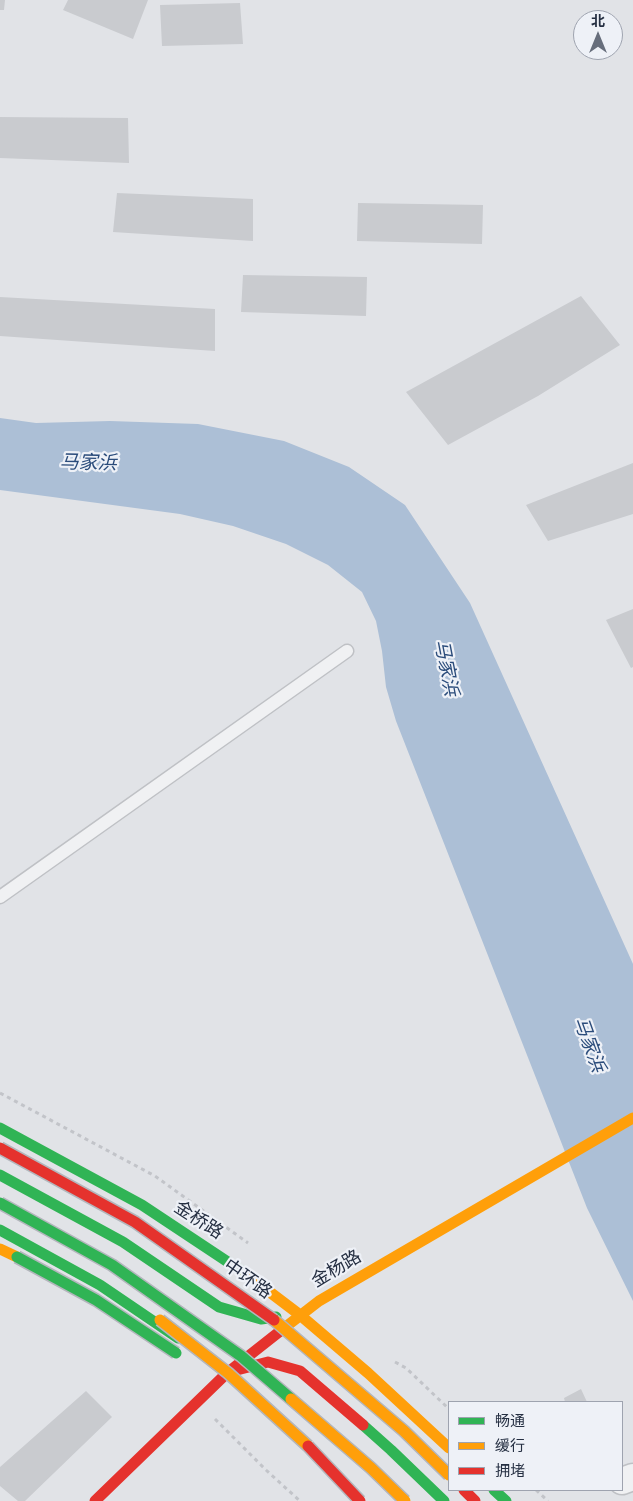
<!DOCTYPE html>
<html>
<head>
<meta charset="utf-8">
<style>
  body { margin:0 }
  #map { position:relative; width:633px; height:1501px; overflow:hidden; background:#e1e3e7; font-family:Jost,"Noto Sans SC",sans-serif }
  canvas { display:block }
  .legend { position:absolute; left:448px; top:1401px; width:175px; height:90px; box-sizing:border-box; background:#eef1f7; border:1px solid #9ea3af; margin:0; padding:6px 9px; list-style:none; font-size:15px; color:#252f42 }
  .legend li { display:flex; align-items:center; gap:10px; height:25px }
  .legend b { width:25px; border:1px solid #9ea3af }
  .north { position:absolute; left:573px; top:10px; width:50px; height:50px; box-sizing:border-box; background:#eef1f7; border:1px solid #9ea3af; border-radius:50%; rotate:0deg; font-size:14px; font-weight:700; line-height:20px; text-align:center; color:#252f42 }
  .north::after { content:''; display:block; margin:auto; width:18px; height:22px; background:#676e7c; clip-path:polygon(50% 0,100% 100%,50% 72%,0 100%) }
</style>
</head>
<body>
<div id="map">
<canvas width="633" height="1501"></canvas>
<ul class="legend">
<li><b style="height:6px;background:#30b455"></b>畅通</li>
<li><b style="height:6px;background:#ff9f0a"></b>缓行</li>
<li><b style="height:6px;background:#e5322d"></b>拥堵</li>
</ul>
<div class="north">北</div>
</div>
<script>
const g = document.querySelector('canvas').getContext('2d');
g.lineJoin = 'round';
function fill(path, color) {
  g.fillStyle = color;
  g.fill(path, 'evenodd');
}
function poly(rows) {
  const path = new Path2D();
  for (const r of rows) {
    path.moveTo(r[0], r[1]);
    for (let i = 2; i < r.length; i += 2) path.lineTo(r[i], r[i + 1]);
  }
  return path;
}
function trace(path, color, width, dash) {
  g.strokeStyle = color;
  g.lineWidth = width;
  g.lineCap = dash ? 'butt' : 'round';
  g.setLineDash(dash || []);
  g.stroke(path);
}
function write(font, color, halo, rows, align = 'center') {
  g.font = font + ' Jost,"Noto Sans SC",sans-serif';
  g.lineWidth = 4.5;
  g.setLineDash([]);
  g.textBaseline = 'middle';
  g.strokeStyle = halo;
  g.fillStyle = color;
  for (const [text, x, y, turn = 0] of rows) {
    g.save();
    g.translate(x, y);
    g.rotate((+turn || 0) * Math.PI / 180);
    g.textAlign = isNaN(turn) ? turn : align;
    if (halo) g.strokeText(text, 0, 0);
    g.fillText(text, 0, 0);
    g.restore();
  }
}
const water = poly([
  [0,418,36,423,110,421,198,424,284,441,349,467,405,505,470,603,633,964,633,1301,587,1208,396,721,386,687,382,651,376,621,362,592,328,565,286,544,233,526,180,514,0,490]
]);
const building = poly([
  [0,0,5,0,4,10,0,10],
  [68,0,148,0,133,39,63,10],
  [240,3,243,44,162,46,160,5],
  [0,117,128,118,129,163,0,158],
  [117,193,253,199,253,241,113,232],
  [358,203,483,205,482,244,357,241],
  [243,275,367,277,366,316,241,312],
  [581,296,620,345,538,396,448,445,406,392],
  [0,297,215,309,215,351,0,336],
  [633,463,633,514,548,541,526,505],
  [633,609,633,667,631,668,606,620],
  [581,1389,587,1402,565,1402,564,1398],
  [86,1391,112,1417,25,1501,18,1501,0,1486,0,1467]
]);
const path = poly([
  [0,1093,155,1176,248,1243],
  [395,1362,406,1368,449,1409],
  [215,1419,266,1470,300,1501],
  [536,1490,548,1501]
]);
const lane = poly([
  [0,897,347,651]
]);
const street = poly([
  [622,1481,633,1477]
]);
const fast = poly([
  [0,1128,142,1205,246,1274],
  [0,1175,123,1242,219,1307,261,1319,276,1317],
  [0,1230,100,1285,178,1338],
  [363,1425,391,1450,444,1501],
  [494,1490,506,1501]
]);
const slow = poly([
  [0,1249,17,1257],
  [246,1274,300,1315,368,1373,449,1448],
  [279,1332,319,1301,633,1118]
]);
const jam = poly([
  [233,1371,268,1362,300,1371,363,1425],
  [464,1490,475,1501],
  [95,1501,227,1373,279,1332]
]);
const fastBridge = poly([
  [0,1203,112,1265,241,1356,291,1399],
  [17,1257,96,1300,176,1353]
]);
const slowBridge = poly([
  [160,1320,228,1373,308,1446],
  [274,1320,404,1431,449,1475],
  [291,1399,371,1468,405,1501]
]);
const jamBridge = poly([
  [0,1148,135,1222,274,1320],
  [308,1446,360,1501]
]);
const streetNames = [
  ["金桥路",198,1221,33],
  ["金杨路",337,1270,-31],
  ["中环路",247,1280,35]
];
const waterNames = [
  ["马家浜",88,464,1],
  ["马家浜",445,668,79],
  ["马家浜",588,1045,70]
];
fill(water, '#acbfd6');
fill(building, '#c9cbcf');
trace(lane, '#bfc1c5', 15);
trace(street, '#bfc1c5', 29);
trace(path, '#c2c4c9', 3, [4, 4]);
trace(lane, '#f0f1f3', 12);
trace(street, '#f0f1f3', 26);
trace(fast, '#30b455', 11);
trace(slow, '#ff9f0a', 11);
trace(jam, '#e5322d', 11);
trace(fastBridge, '#b3b6bc', 14, []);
trace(slowBridge, '#b3b6bc', 14, []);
trace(jamBridge, '#b3b6bc', 14, []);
trace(fastBridge, '#30b455', 11);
trace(slowBridge, '#ff9f0a', 11);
trace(jamBridge, '#e5322d', 11);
write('18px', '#252f42', '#eef1f7', streetNames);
write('italic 19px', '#2b4c7b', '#eef1f7', waterNames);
</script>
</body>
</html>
